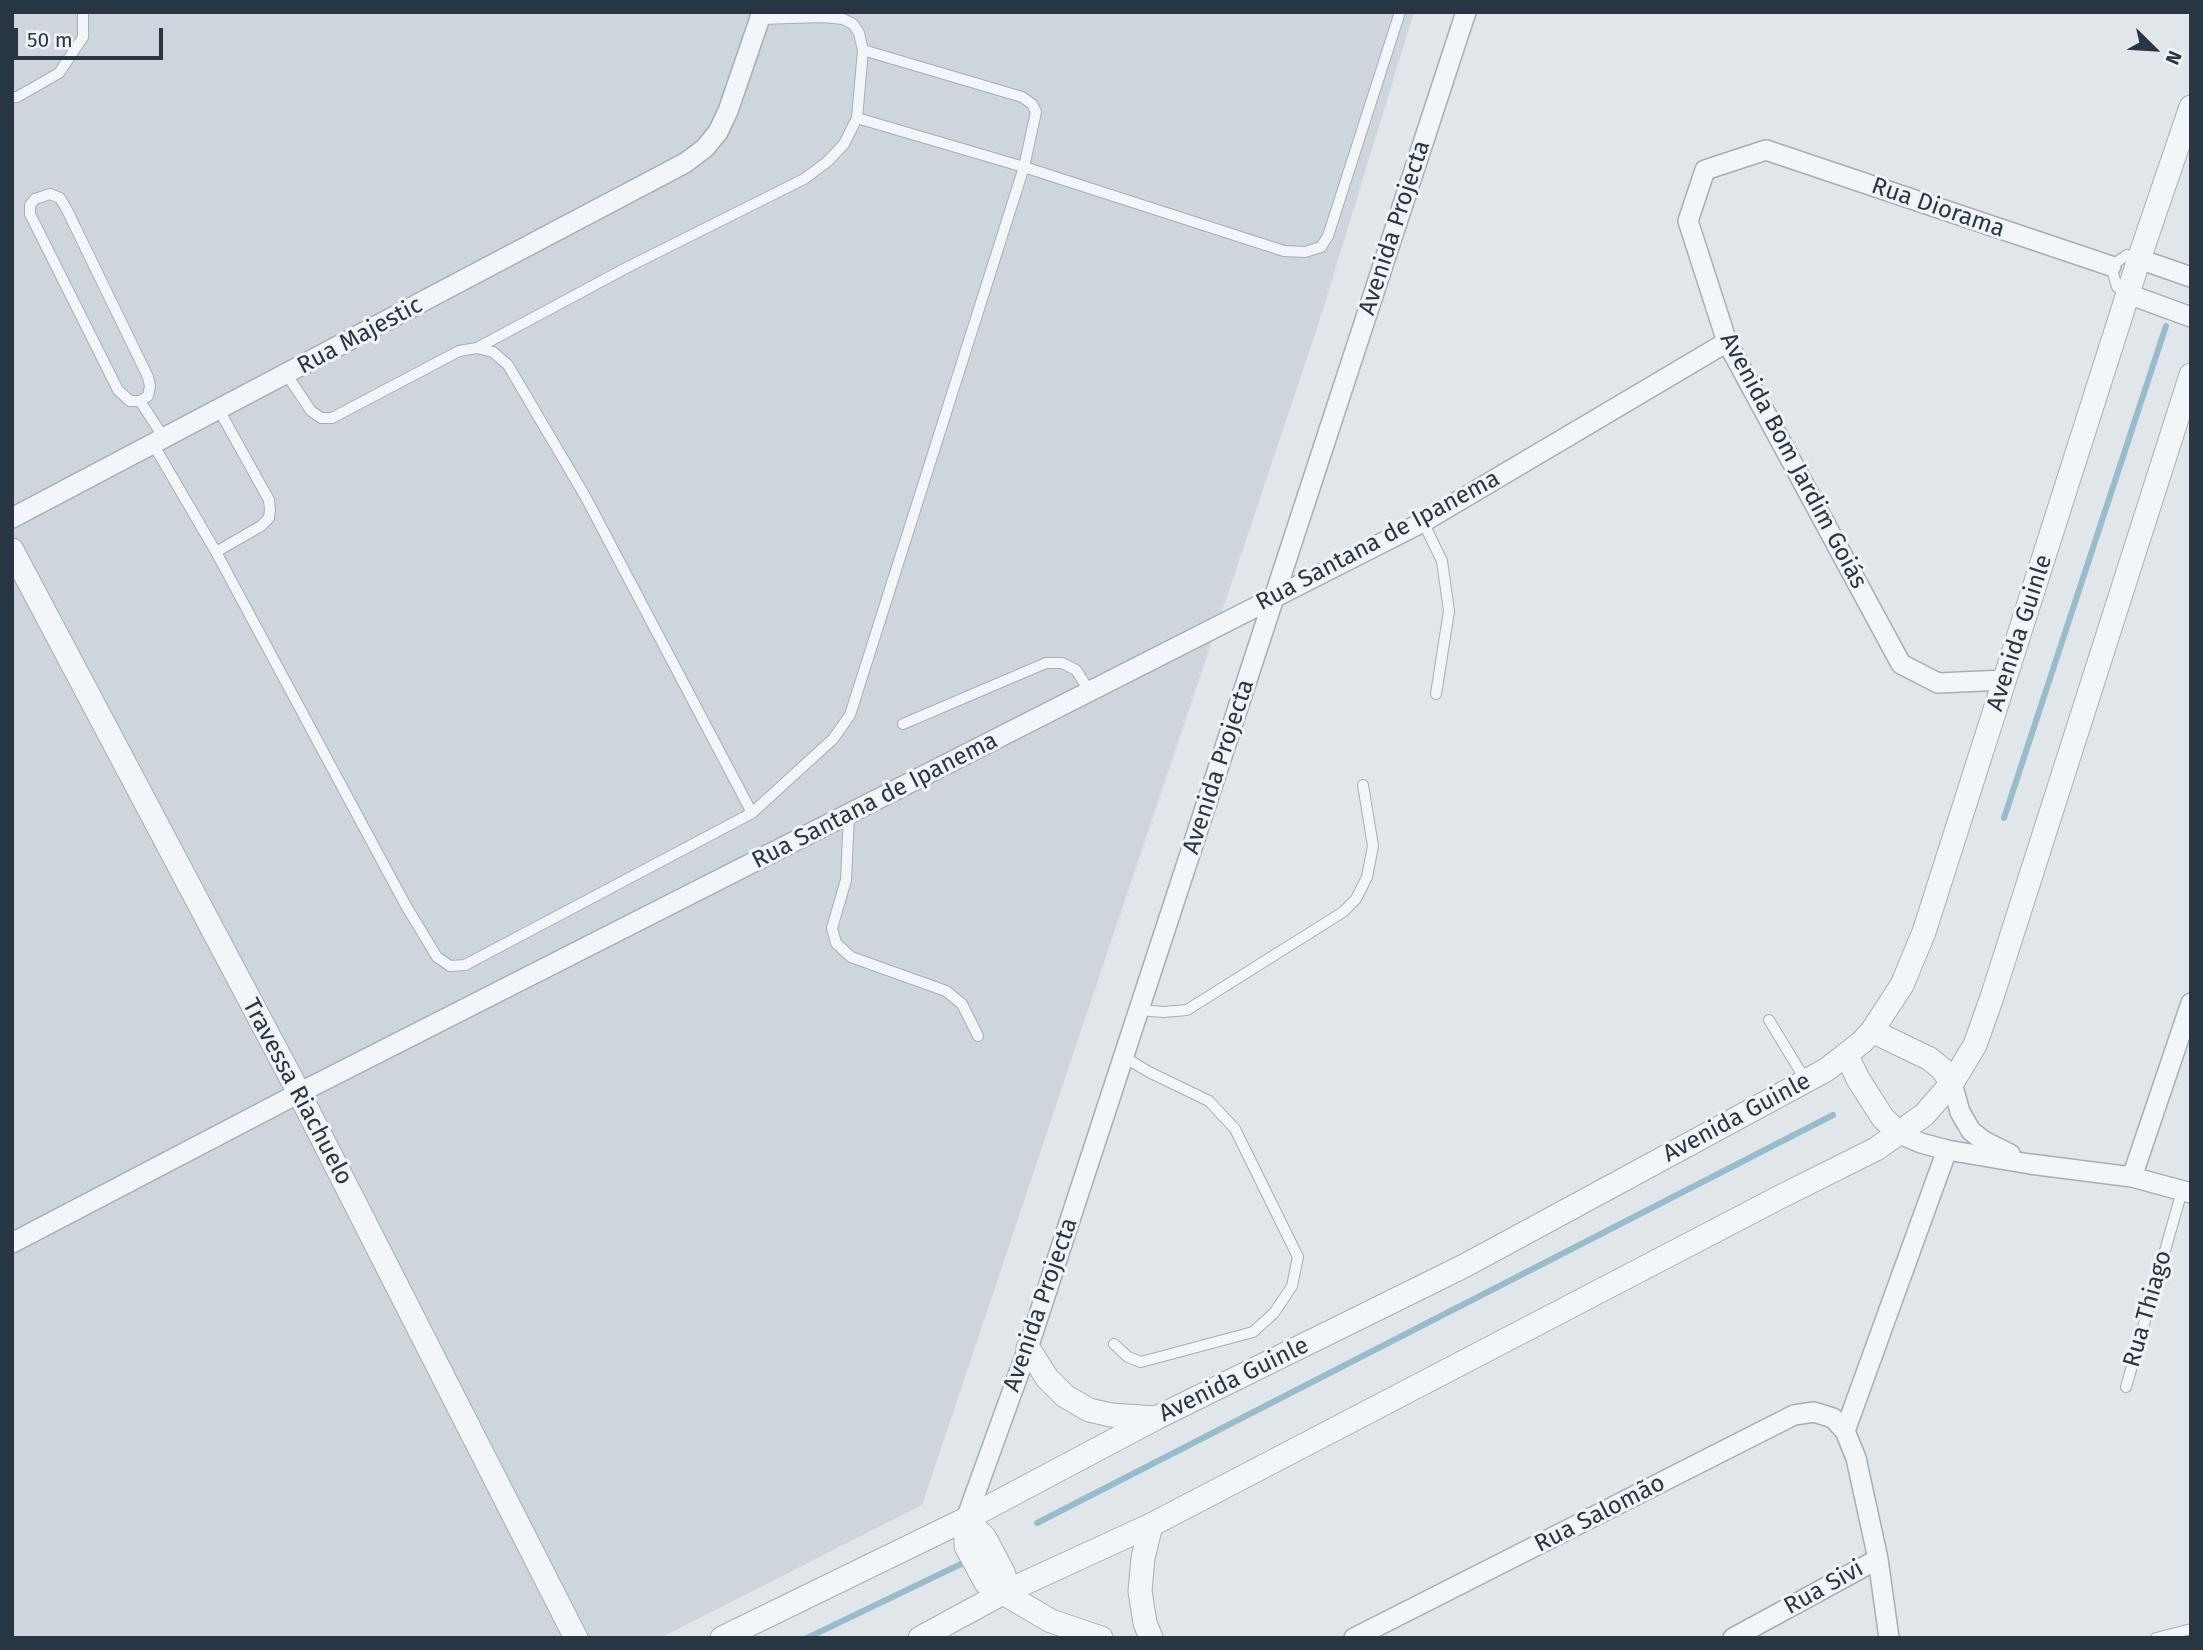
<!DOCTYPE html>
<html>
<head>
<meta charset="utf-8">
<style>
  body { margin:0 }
  #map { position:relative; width:2203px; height:1650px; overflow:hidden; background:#e0e6ea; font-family:"Fira Sans",sans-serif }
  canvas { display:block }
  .frame { position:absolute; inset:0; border:14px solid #283643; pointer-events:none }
  .north { position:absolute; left:2119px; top:14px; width:70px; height:70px; -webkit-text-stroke:5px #f0f4f7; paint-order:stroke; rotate:114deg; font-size:19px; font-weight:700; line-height:28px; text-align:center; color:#283643 }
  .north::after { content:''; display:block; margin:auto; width:24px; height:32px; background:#283643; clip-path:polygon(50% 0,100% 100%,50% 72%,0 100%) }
  .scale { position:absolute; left:14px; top:28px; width:149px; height:32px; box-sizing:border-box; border:4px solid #283643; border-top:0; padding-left:9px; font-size:21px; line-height:24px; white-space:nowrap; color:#283643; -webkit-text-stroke:5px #f0f4f7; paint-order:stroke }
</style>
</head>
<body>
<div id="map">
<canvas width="2203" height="1650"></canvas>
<div class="frame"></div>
<div class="north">N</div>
<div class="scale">50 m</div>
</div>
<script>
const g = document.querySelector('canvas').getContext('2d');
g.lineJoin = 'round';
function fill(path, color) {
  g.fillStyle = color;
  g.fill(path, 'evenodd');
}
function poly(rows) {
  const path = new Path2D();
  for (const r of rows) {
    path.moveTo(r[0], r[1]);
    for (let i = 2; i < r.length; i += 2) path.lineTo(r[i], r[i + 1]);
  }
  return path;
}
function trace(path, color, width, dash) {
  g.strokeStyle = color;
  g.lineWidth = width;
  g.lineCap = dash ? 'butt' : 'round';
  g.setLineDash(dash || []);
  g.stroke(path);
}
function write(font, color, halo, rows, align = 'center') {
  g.font = font + ' "Fira Sans",sans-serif';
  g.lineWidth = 6;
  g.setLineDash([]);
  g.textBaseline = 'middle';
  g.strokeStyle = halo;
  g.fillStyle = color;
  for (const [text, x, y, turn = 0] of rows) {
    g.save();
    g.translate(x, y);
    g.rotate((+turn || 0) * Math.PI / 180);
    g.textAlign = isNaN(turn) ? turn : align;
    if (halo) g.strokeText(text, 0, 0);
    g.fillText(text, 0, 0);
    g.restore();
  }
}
const built = poly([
  [12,12,1414,12,1319,322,922,1505,660,1638,12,1638]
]);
const stream = poly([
  [2004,818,2166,326],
  [1037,1523,1833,1115],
  [807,1638,961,1564]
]);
const service = poly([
  [760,19,823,17,843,19,853,24,859,33,863,50,857,118,1024,167,1284,251,1305,252,1321,247,1328,236,1400,12],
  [12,97,17,97,59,73,83,37,83,12],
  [50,194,60,198,66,208,148,377,150,386,148,396,140,401,130,401,118,390,30,214,30,205,35,199,50,194],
  [2127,293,2117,287,2111,266,2127,255,2139,259],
  [477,348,626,268,804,179,827,162,844,144,857,118],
  [287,375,311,411,321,418,332,418,459,351,477,348,493,352,508,365,585,496,752,813],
  [140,401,164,438],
  [153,444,216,552,261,526,269,518,270,510,269,500,219,410],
  [1423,522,1442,561,1449,611,1436,694],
  [216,552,405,904,437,957,450,966,465,965,752,813,833,739,850,715,1024,167,1036,112,1032,104,1022,97,863,50],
  [903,724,1046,663,1062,663,1076,670,1090,692],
  [849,814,846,880,832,928,836,943,851,957,946,991,962,1004,978,1036],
  [1139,1010,1163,1012,1187,1010,1343,912,1356,899,1367,877,1373,846,1363,785],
  [1769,1020,1806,1081],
  [1114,1344,1128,1357,1141,1362,1253,1332,1274,1313,1292,1286,1298,1257,1235,1129,1209,1101,1149,1072,1124,1057],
  [2126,1387,2182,1191],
  [2156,1638,2191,1629]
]);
const minor = poly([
  [2139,259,2191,277],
  [2128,294,2191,317],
  [12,518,685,163,705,148,718,132,728,111,762,12],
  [2005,680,1938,683,1901,664,1727,342,1688,221,1705,170,1766,150,2111,266],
  [1952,1083,1960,1112,1971,1131,1984,1141,2010,1154],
  [1900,1134,1921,1143,1947,1150,2030,1164,2132,1177,2191,1193],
  [2132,1177,2191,1003],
  [12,1243,299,1093,1423,522,1727,342],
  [1845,1431,1947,1150],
  [966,1519,1028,1348,1466,12],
  [1354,1638,1794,1415,1814,1412,1833,1418,1845,1431,1856,1458,1878,1559,1889,1638],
  [1733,1638,1878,1559]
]);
const tertiary = poly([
  [12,550,299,1093,576,1638],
  [1872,1031,1930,1059,1942,1069,1952,1083],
  [1847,1056,1858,1079,1883,1118,1900,1134],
  [1028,1348,1047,1378,1065,1396,1089,1410,1111,1415,1156,1418],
  [966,1519,966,1546,986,1583,1051,1621,1101,1638],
  [966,1519,985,1538,1004,1574,1003,1593],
  [722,1638,966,1519,1156,1418,1464,1266,1826,1070,1862,1042,1872,1031,1902,985,1924,932,2139,259,2191,107],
  [920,1638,1003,1593,1151,1525,1780,1197,1876,1149,1924,1115,1952,1083,1975,1045,1992,997,2191,375],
  [1151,1638,1145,1623,1140,1591,1143,1558,1151,1525]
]);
const streetNames = [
  ["Rua Diorama",1938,208,19],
  ["Avenida Projecta",1395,228,-72],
  ["Rua Majestic",360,336,-28],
  ["Avenida Bom Jardim Goiás",1793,461,62],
  ["Rua Santana de Ipanema",1378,541,-28],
  ["Avenida Guinle",2020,633,-72],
  ["Avenida Projecta",1219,767,-72],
  ["Rua Santana de Ipanema",875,801,-27],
  ["Travessa Riachuelo",297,1092,62],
  ["Avenida Guinle",1737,1118,-28],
  ["Avenida Projecta",1041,1305,-71],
  ["Rua Thiago",2148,1309,-74],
  ["Avenida Guinle",1234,1380,-26],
  ["Rua Salomão",1600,1514,-27],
  ["Rua Sivi",1824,1588,-29]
];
fill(built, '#ced5dc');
trace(stream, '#9bc', 6);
trace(service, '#a5aeb5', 12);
trace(minor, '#a5aeb5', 22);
trace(tertiary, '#a5aeb5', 25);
trace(service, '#f3f6f8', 10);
trace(minor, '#f3f6f8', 19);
trace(tertiary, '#f3f6f8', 23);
write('24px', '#283643', '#f0f4f7', streetNames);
</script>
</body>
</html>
